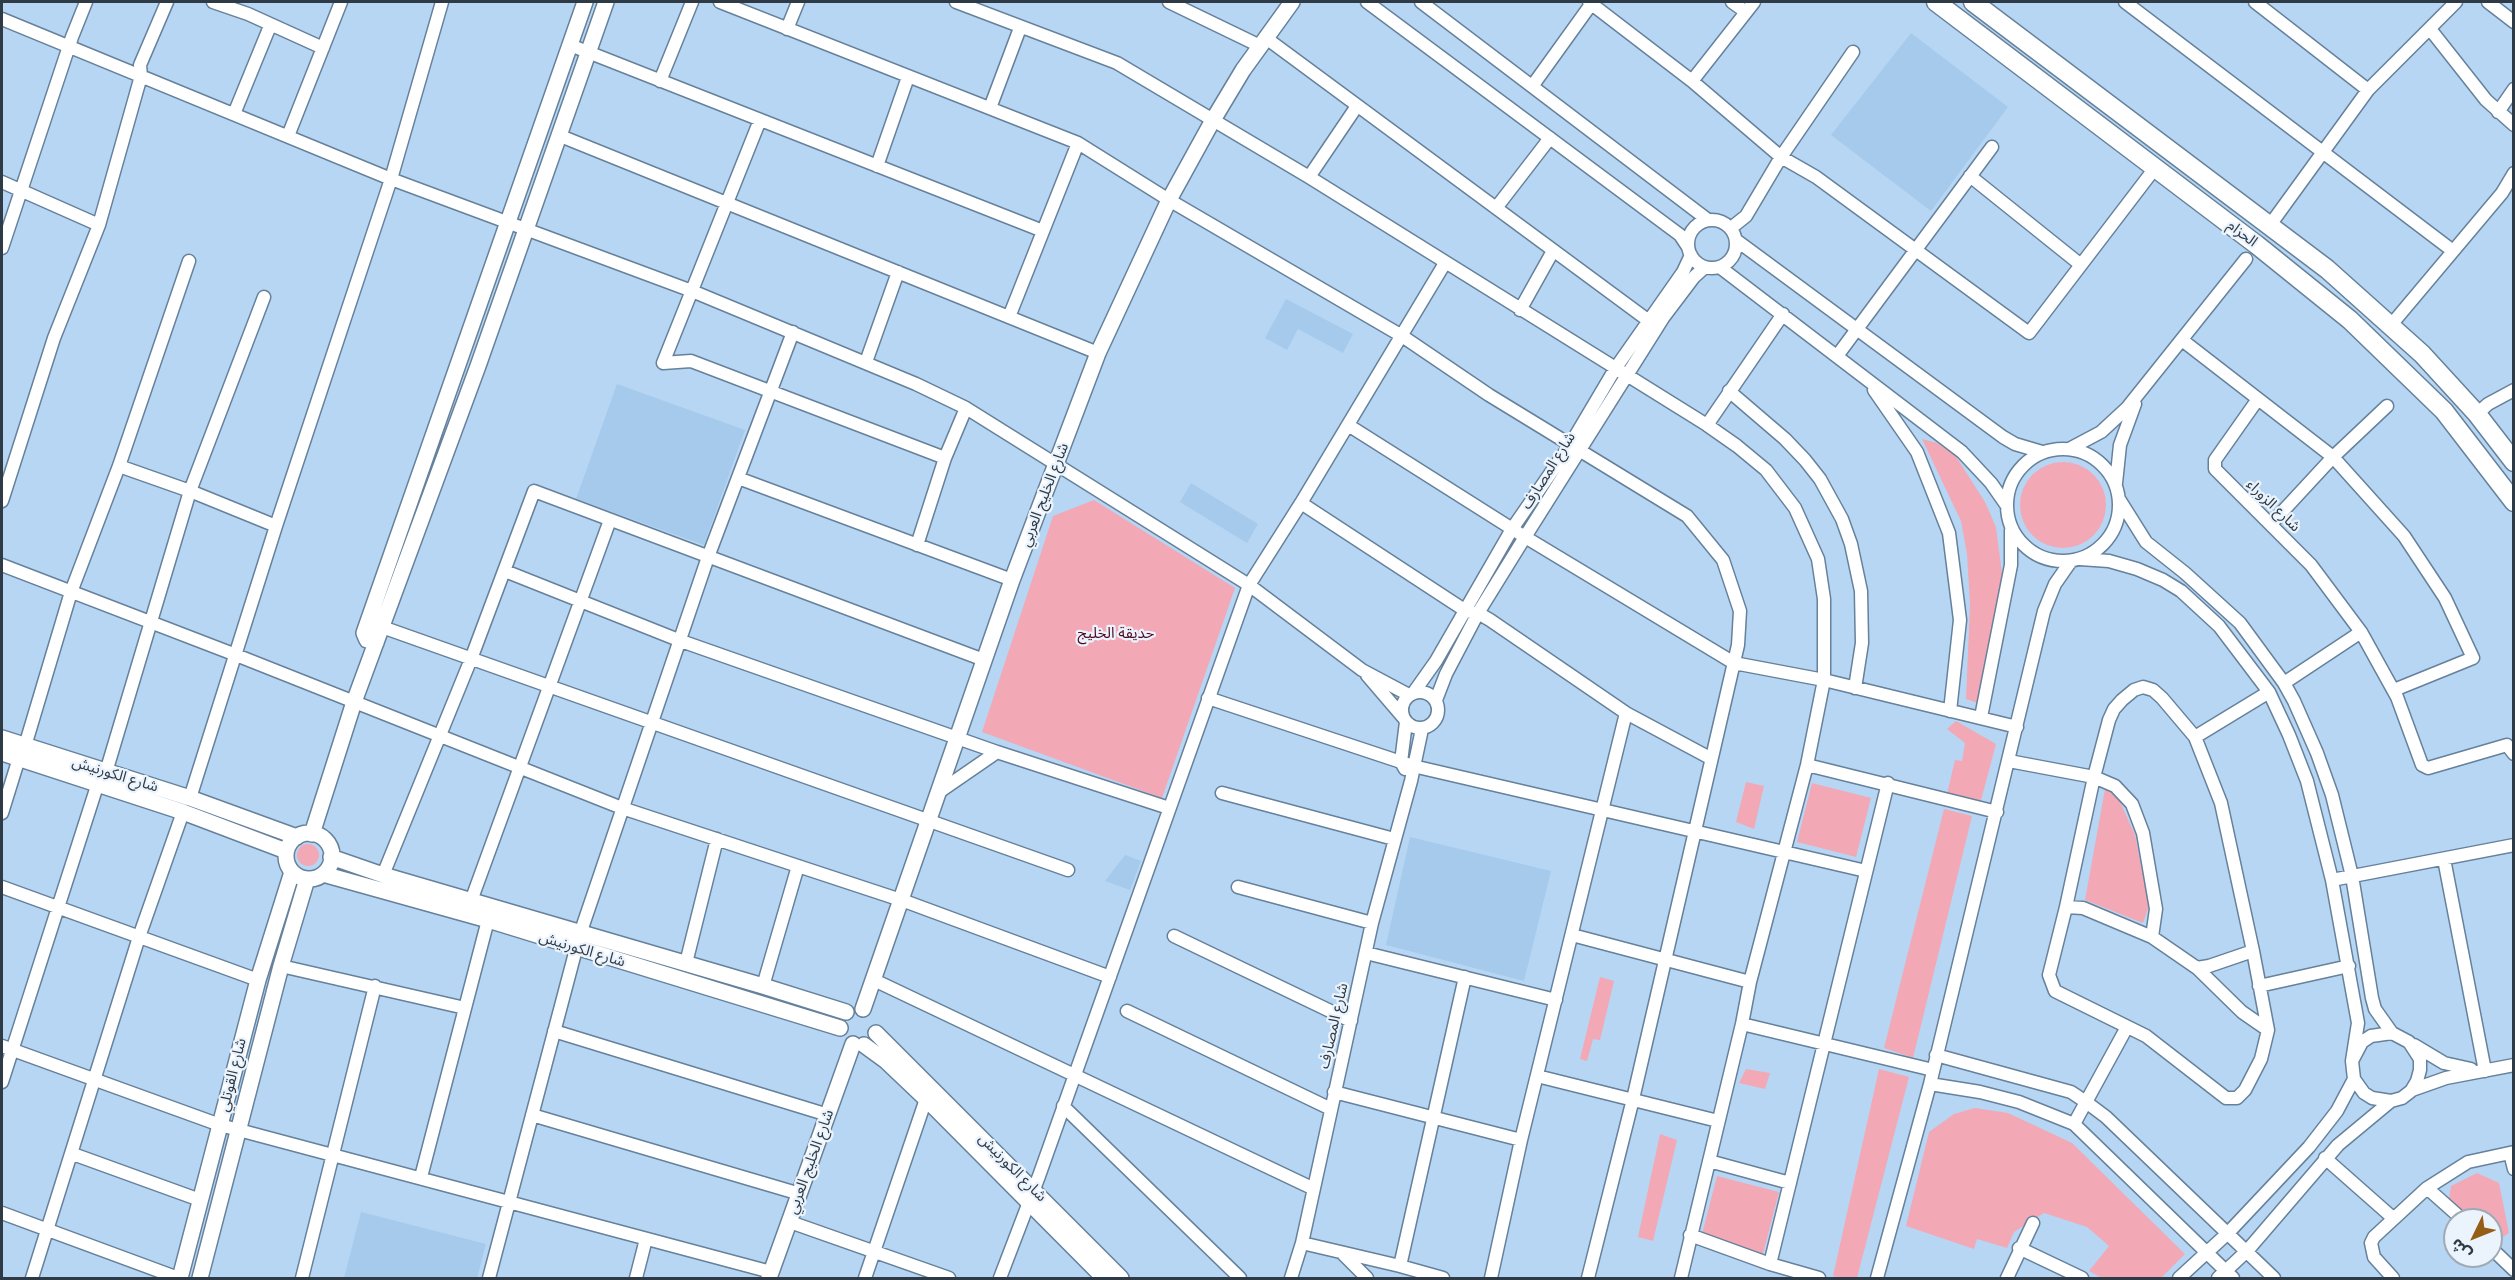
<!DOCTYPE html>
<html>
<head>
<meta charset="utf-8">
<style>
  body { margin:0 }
  #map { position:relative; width:2515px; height:1280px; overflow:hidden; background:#b7d6f3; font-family:"Varela Round","Noto Sans Arabic",sans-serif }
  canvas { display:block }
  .frame { position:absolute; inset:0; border:3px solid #2e3a46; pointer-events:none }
  .north { position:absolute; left:2443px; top:1208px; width:60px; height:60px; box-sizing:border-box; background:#ebf4fd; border:2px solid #9faab4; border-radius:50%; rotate:227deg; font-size:16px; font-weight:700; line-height:24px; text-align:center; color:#2e3a46 }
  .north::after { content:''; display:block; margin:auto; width:21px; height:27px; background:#955e17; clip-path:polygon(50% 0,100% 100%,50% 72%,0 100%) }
</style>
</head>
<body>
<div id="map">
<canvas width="2515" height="1280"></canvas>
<div class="frame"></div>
<div class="north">ش</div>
</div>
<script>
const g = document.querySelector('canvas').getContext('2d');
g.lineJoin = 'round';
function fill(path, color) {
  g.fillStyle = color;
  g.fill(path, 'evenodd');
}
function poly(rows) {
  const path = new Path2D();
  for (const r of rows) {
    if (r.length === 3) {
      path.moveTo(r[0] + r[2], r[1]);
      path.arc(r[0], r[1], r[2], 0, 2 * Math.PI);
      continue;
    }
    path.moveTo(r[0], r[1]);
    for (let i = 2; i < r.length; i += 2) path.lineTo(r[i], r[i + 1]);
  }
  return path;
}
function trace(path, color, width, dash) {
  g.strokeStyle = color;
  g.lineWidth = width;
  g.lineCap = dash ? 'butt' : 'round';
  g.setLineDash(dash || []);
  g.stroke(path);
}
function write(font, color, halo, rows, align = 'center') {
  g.font = font + ' "Varela Round","Noto Sans Arabic",sans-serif';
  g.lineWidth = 4.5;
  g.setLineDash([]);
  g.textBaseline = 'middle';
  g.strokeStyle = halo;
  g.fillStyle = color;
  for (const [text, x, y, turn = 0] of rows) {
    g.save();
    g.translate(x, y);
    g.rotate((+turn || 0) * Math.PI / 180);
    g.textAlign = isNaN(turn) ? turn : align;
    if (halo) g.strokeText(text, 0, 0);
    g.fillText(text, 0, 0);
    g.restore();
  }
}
const built = poly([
  [1911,33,2008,107,1931,211,1831,135],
  [1286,299,1353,334,1343,353,1298,329,1287,350,1265,338],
  [617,384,745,430,704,545,576,499],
  [1191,483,1258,524,1247,543,1180,502],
  [1410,837,1551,871,1524,981,1386,945],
  [1125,855,1141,861,1130,890,1105,881],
  [361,1212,486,1244,477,1278,344,1278]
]);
const green = poly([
  [1922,439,1937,443,1955,455,1985,502,1996,527,2002,574,1980,704,1966,699,1970,605,1967,554,1961,521],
  [2063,505,43],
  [1094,500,1235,588,1162,798,982,732,1053,516],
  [1956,721,1996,744,1980,804,1947,794,1955,760,1962,761,1965,743,1947,729],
  [1746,782,1764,786,1754,829,1736,822],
  [1812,783,1871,798,1856,857,1797,842],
  [2105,789,2117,795,2135,835,2149,906,2143,923,2085,900],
  [1944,809,1972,816,1913,1058,1884,1048],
  [308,855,11],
  [1600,977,1614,981,1600,1040,1593,1039,1587,1061,1580,1059],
  [1746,1069,1770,1073,1765,1089,1739,1083],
  [1879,1069,1909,1077,1857,1278,1840,1278,1833,1276],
  [1975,1108,2008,1113,2072,1143,2185,1254,2161,1278,2102,1278,2089,1271,2109,1246,2087,1227,2044,1213,2014,1232,2007,1248,1977,1239,1974,1249,1906,1226,1929,1132,1954,1114],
  [1660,1134,1677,1140,1653,1241,1638,1237],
  [2477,1173,2499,1183,2509,1233,2495,1242,2491,1238,2491,1220,2472,1220,2449,1198,2451,1186],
  [1717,1176,1779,1192,1763,1254,1701,1238]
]);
const minor = poly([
  [213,2,248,14,323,48],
  [720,2,1078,143,1169,200,1402,336,1489,395,1687,516,1723,560,1740,611,1738,645,1633,1099,1588,1278],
  [956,2,1117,63,1309,177,1707,425,1737,446,1766,470,1795,508,1818,559,1824,599,1824,680,1807,765,1750,982,1742,1024,1681,1278],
  [1169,2,1260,46],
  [1367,2,1680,235,1688,247],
  [1421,2,1708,220],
  [1589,2,1692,81,1781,157,1816,177,2029,333,2155,168],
  [1732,2,1746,12],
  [2125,2,2453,251],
  [2255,2,2368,90],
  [2488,2,2514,22],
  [2,19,391,179,692,291,916,384,966,408,1086,483,1249,585,1362,670,1409,695],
  [787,29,798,2],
  [2430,29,2486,100,2514,125],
  [1266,38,1649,321],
  [570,45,1043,231],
  [660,81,692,2],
  [1692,81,1754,2],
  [1533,85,1592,3],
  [990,108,1020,28],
  [2498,112,2514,89],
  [234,114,270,26],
  [760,120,663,363,691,361,945,458],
  [558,135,1098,353],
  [288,136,341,2],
  [877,166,908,77],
  [1970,176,2081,265],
  [1309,177,1357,106],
  [2,182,99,225],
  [1496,208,1550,138],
  [1712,244,24],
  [2270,225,2368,90,2456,2],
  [1731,228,1746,216,1781,157,1853,52],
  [1736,240,2003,437,2015,444,2042,452],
  [2,248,72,37,86,2],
  [1721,268,1962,452,1991,483,2007,506],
  [1520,310,1553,251],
  [1009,317,1078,143],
  [2391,325,2502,193,2514,173],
  [2182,340,2333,457,2404,536,2445,598,2473,658,2394,690],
  [1837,356,1992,147],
  [866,362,898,272],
  [1874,390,1917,452,1949,533,1960,620,1950,711],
  [1729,391,1785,439,1805,460,1820,479,1842,519,1851,544,1861,591,1862,643,1855,688],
  [2258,399,2215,460,2215,469,2311,565,2361,632,2397,697,2422,765,2428,768,2507,745,2514,754],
  [2477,414,2488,404,2514,390],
  [1348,425,1525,537,1734,663,1824,680,2017,727],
  [1707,425,1783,314],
  [2063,505,56],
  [2069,449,2101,432,2127,408,2246,259],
  [119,466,190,491,276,526],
  [738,478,1012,580],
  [2116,483,2120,445,2135,404],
  [2119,499,2146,542,2185,573,2240,623,2284,683,2294,701,2317,753,2332,795,2352,876,2372,998,2375,1009,2392,1033],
  [2,501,54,338,99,225,141,76,140,65,167,2],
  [1301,503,1466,611,1478,613,1490,620,1626,713,1710,758],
  [2271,524,2333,457,2387,406],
  [917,545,945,458,966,408],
  [2080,559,2109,561,2137,569,2163,580,2181,591,2219,626,2269,692,2289,735,2307,781,2332,880,2358,1023,2352,1061],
  [2,565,236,655,622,808,907,902,1110,977],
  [505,571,681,641,997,752],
  [382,627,1068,870],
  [1367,675,1403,717],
  [2284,683,2361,632],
  [1420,710,18],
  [1414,692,1436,661,1512,529,1570,445,1615,369,1683,272,1691,255],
  [1208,698,1413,766,1866,871],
  [1436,700,1446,674,1478,613,1525,537,1663,318,1694,277,1705,267],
  [1981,717,2011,565,2011,530],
  [2195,737,2269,692],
  [25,746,71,592,119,466,189,261],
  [2009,761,2094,777,2115,786,2132,804,2143,833,2156,909,2152,937],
  [1807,765,1997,812],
  [1405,769,1401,762,1406,722],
  [106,772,190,491,264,297],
  [939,792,997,752,1169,808],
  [1222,793,1394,839],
  [190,798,276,526,391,179,442,2],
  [2,813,19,758],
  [2444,859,2485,1071],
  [383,875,471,659,534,491,984,660],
  [2332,880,2514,845],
  [2,887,258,980],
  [1238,887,1372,923],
  [471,901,610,520],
  [2066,907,2094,777,2109,720,2114,709,2122,700,2134,690,2143,687,2153,690,2162,698,2195,737,2221,803,2248,928,2253,951,2268,1030,2261,1059,2245,1090,2237,1098,2226,1098,2146,1036,2055,991,2049,975,2066,907,2083,908,2152,937,2197,968,2209,966,2253,951],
  [1572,935,1750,982],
  [1174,936,1351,1021],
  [1366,953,1556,1000],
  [686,963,717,839],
  [281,966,465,1008],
  [2197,968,2242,1012,2268,1030],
  [874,980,1312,1188],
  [763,986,798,866],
  [2259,986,2349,966],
  [1127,1011,1331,1109],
  [1742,1024,1933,1070],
  [554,1031,828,1115],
  [2414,1045,2444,1063,2471,1069],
  [2,1046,220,1125,771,1272],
  [1936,1055,2071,1092,2086,1102,2106,1117,2274,1278],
  [1537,1076,1718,1121],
  [2,1082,97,786],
  [1930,1084,1980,1092,2019,1102,2074,1124,2233,1278],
  [2412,1090,2446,1078,2514,1065],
  [1334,1092,1521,1140],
  [1063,1106,1240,1278],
  [532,1115,800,1194],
  [2074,1124,2127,1027],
  [2510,1153,2514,1169],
  [73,1154,200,1200],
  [2325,1158,2393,1218],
  [1709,1161,1790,1183],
  [421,1177,488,920],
  [2427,1188,2463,1220],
  [2,1213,178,1278],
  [790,1222,949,1278],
  [1690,1235,1770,1264,1819,1278],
  [1302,1243,1400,1266,1443,1278],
  [2019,1248,2082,1278],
  [2491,1248,2514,1270],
  [1343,1254,1367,1278],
  [1770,1264,1888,783],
  [1400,1266,1465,977],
  [32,1278,139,937,183,812],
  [302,1278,375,986],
  [489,1278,580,934,708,557,793,332],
  [636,1278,646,1239],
  [865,1278,926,1099],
  [1000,1278,1039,1176,1249,585,1301,503,1445,263],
  [1291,1278,1302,1243,1372,923,1411,781,1422,729],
  [1491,1278,1521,1140,1626,713],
  [1877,1278,1930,1084,2044,611,2055,584,2071,561],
  [2007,1278,2033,1223],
  [2179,1278,2228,1233,2309,1147,2337,1111,2354,1079,2352,1061,2362,1042,2371,1036,2392,1033,2409,1042,2420,1059,2420,1070,2417,1081,2411,1091,2402,1098,2391,1101,2372,1098,2364,1093,2354,1079],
  [2218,1278,2247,1251,2338,1145,2391,1101],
  [2393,1278,2374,1257,2371,1243,2374,1237,2427,1188,2468,1162,2514,1152]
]);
const tertiary = poly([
  [376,643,367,640,364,633,585,2],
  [2,738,190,798,297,837],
  [2,753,183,812,286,851],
  [309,856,23],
  [312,834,354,702,478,366,606,2],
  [331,857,383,875,763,986,846,1012],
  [323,874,488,920,840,1028],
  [863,1009,1012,580,1098,353,1169,200,1213,120,1243,70,1292,2],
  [876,1033,1121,1278],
  [864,1045,886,1061,926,1099,1104,1278],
  [180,1278,258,980,292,872],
  [200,1278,281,966,307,879],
  [769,1278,853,1044]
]);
const secondary = poly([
  [1936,2,2257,245,2350,320,2444,411,2514,502],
  [1973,2,2327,269,2422,354,2477,414,2514,462]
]);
const streetNames = [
  ["الحزام",2242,234,37],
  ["شارع المصارف",1549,471,-58],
  ["شارع الخليج العربي",1045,495,-69],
  ["شارع الزوراء",2273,506,44],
  ["شارع الكورنيش",115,775,17],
  ["شارع الكورنيش",582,950,17],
  ["شارع المصارف",1334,1026,-77],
  ["شارع القوتلي",233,1075,-76],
  ["شارع الخليج العربي",811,1162,-70],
  ["شارع الكورنيش",1012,1168,45]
];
const parkNames = [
  ["حديقة الخليج",1116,634]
];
fill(built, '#a6caec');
fill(green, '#f3a8b6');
trace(minor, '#65819b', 15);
trace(tertiary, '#65819b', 18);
trace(secondary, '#65819b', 21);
trace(minor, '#fff', 12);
trace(tertiary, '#fff', 15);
trace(secondary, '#fff', 18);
write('15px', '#2e3a46', '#ebf4fd', streetNames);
write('15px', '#4e0a20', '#ebf4fd', parkNames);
</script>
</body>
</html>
